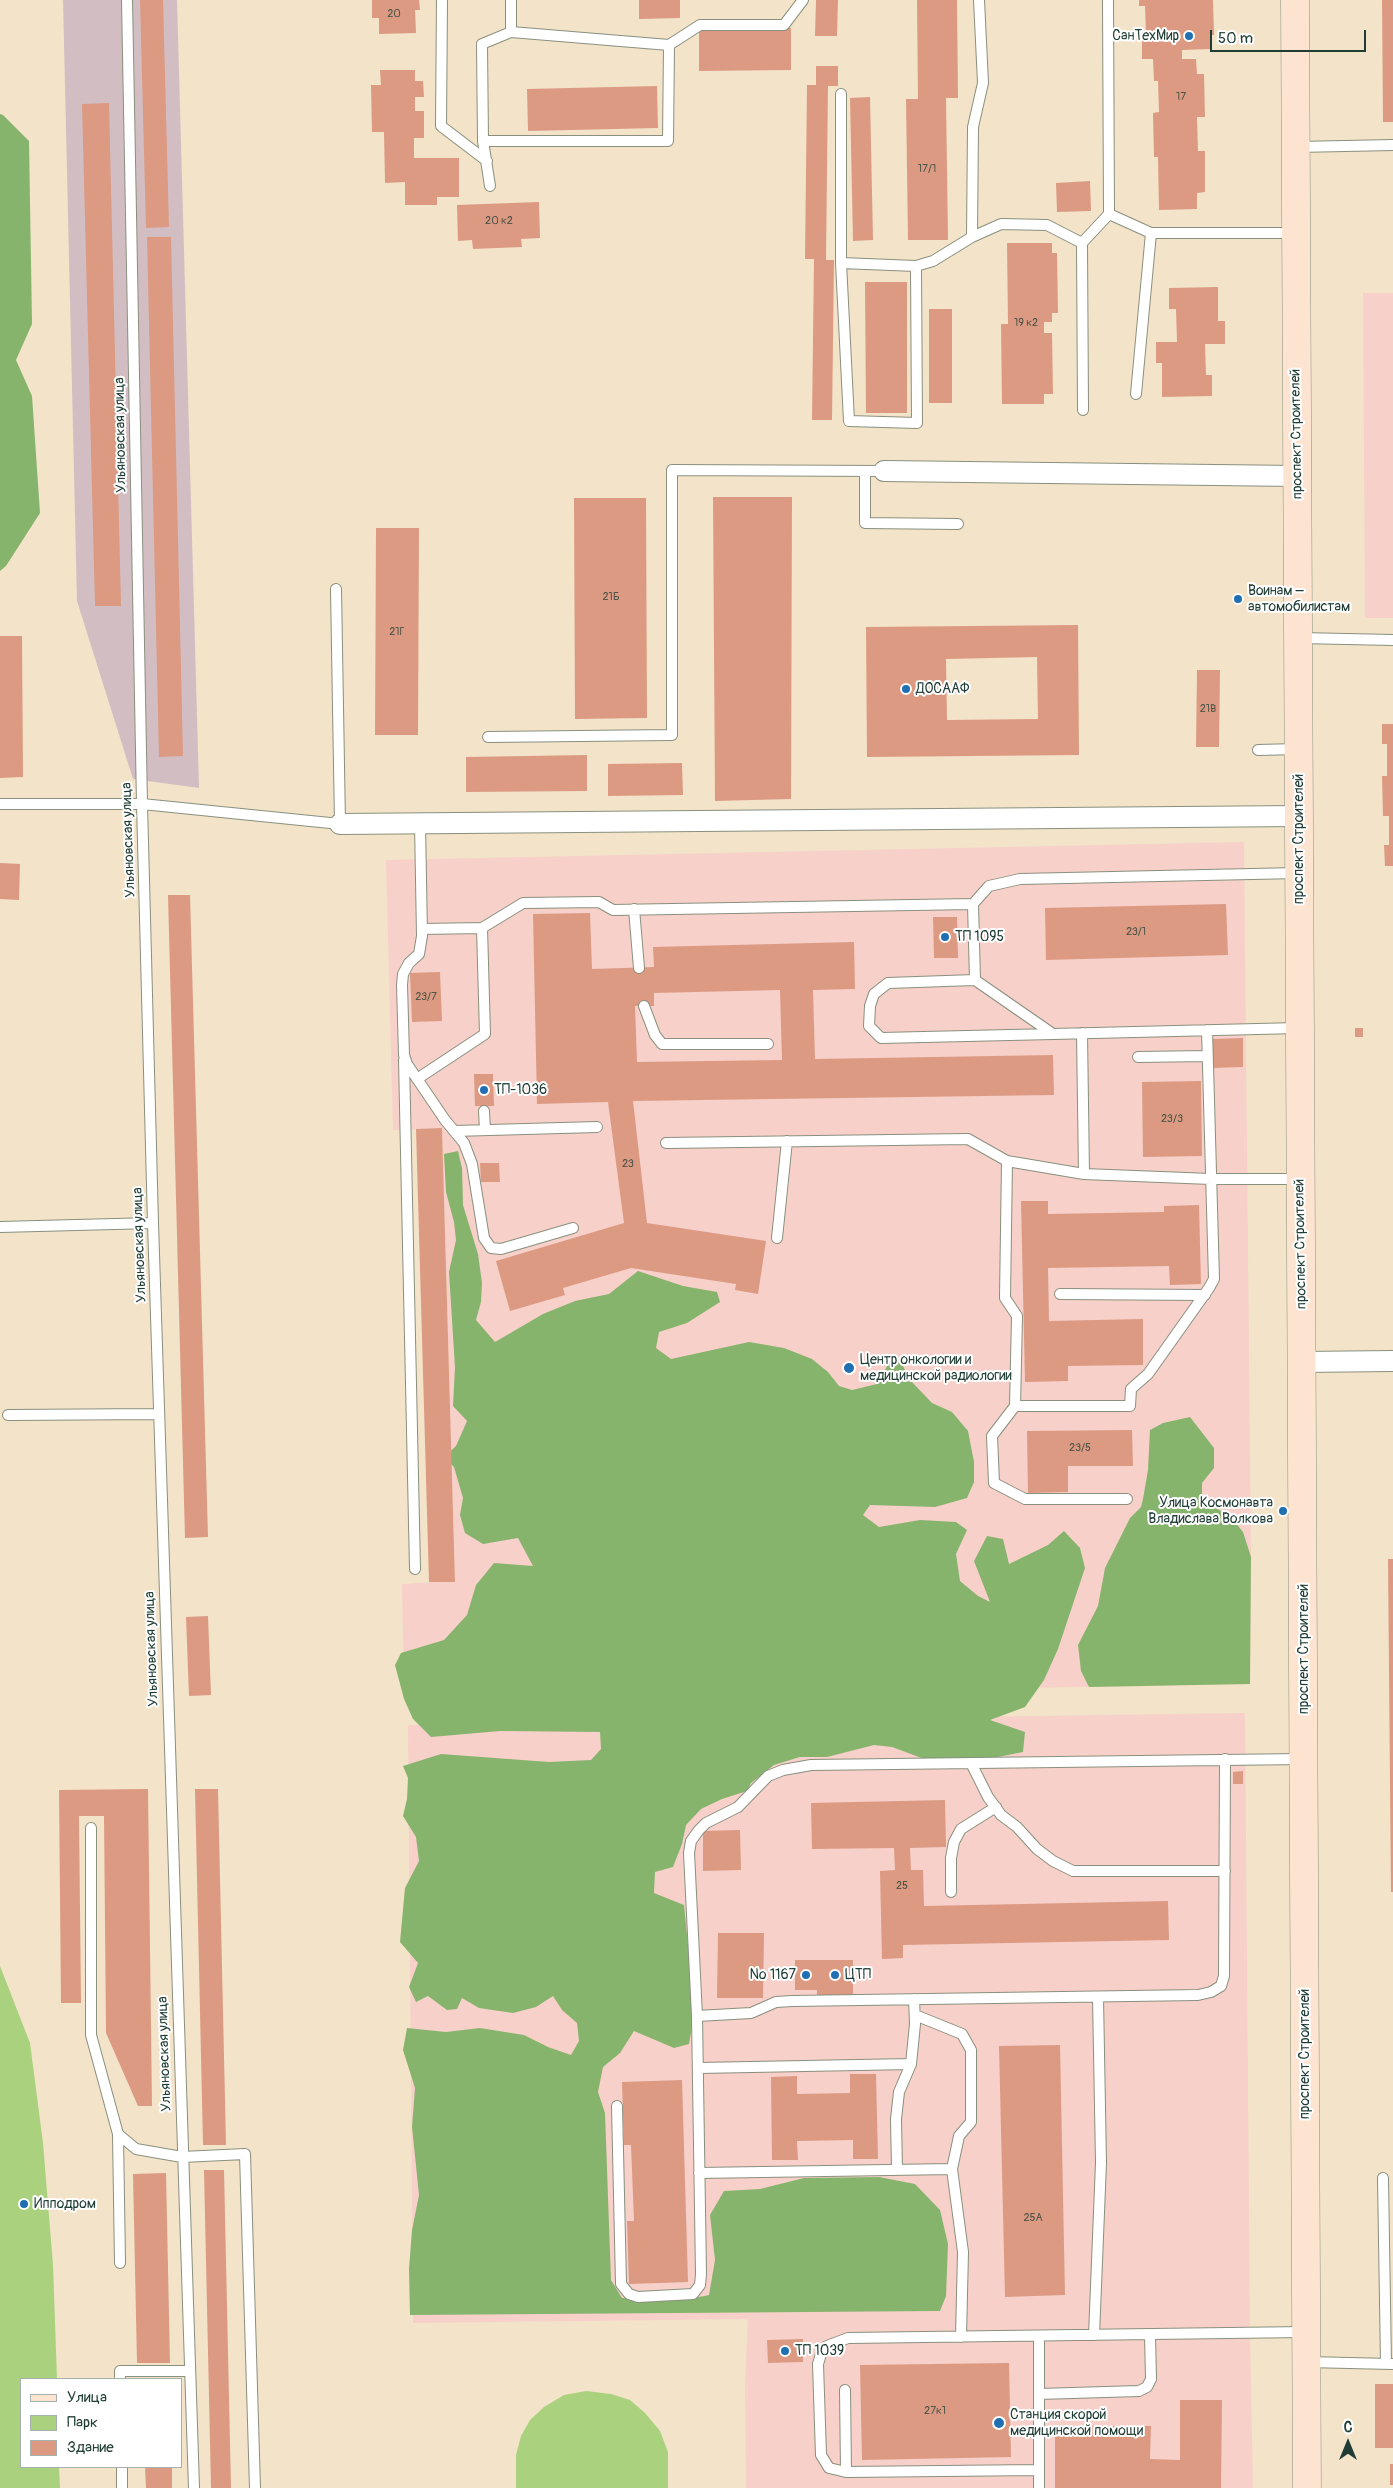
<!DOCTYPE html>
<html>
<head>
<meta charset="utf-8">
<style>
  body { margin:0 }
  #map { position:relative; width:1393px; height:2488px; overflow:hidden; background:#f3e3c9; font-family:Pangolin,sans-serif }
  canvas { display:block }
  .legend { position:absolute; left:20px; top:2378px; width:162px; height:90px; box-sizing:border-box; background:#fff; border:1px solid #a5b1ae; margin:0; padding:6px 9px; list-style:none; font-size:15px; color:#1f3d34 }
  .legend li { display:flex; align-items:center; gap:10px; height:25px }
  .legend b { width:25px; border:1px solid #a5b1ae }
  .north { position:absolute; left:1323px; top:2418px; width:50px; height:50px; -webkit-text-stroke:4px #fff; paint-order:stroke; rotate:0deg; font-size:14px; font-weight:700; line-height:20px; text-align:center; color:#1f3d34 }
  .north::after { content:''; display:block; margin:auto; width:18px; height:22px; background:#1f3d34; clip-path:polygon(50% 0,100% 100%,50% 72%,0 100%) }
  .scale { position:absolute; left:1210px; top:30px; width:156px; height:22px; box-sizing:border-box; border:2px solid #1f3d34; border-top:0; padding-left:6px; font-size:15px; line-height:18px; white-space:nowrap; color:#1f3d34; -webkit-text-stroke:4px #fff; paint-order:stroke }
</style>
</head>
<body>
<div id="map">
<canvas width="1393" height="2488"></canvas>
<ul class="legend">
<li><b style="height:6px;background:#fde4d1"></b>Улица</li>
<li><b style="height:14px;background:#aad27e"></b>Парк</li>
<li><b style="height:14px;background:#dc9a82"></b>Здание</li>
</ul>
<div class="north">С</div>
<div class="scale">50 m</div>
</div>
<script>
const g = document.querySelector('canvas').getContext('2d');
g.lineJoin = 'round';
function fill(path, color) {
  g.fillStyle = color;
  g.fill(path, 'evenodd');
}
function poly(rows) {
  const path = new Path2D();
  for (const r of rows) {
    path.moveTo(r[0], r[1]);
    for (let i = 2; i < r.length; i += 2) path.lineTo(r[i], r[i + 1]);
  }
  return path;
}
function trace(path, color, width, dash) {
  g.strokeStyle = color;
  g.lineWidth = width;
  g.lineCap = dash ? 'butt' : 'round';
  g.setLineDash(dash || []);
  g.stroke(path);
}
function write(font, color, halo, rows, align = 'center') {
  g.font = font + ' Pangolin,sans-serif';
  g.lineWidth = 4;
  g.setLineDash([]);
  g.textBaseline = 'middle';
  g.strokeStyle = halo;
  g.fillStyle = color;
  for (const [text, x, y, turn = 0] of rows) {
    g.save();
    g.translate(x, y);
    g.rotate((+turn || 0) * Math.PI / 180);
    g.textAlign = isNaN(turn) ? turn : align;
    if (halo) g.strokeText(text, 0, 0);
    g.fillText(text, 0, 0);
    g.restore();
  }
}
const built = poly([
  [1363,293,1393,293,1393,618,1365,618],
  [1244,842,1251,1557,1250,1684,404,1699,402,1584,455,1581,442,1129,393,1130,386,860],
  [1245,1713,1250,2333,1253,2488,746,2488,745,2385,748,2319,413,2323,408,1725]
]);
const industrial = poly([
  [63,0,177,0,199,788,133,779,77,601]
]);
const green = poly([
  [0,1966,30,2043,43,2143,53,2265,57,2379,21,2379,21,2467,59,2467,60,2488,0,2488],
  [586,2391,611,2394,630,2400,645,2413,660,2431,668,2452,668,2488,516,2488,516,2455,521,2436,530,2420,544,2407,564,2395]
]);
const forest = poly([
  [0,114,3,115,29,141,32,324,16,360,32,396,40,513,6,566,0,571],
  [458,1151,462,1168,463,1205,478,1254,482,1283,481,1302,476,1320,495,1342,543,1314,575,1301,609,1294,638,1271,683,1286,717,1292,720,1302,687,1323,659,1332,656,1348,671,1359,749,1342,784,1348,812,1359,828,1372,839,1386,852,1390,877,1384,890,1361,899,1359,911,1381,932,1403,952,1412,968,1431,974,1462,974,1482,967,1498,935,1507,870,1505,863,1515,879,1527,920,1520,956,1522,967,1530,956,1554,960,1581,978,1596,990,1602,974,1561,987,1536,1003,1539,1009,1564,1048,1545,1064,1531,1080,1548,1085,1568,1058,1649,1044,1680,1025,1707,990,1720,1025,1732,1023,1752,983,1760,927,1760,892,1747,874,1745,827,1757,800,1757,774,1765,751,1783,747,1791,722,1799,701,1809,686,1825,682,1844,673,1867,655,1872,654,1893,684,1905,693,1995,693,2021,689,2044,674,2048,634,2031,620,2053,603,2067,598,2092,605,2113,611,2280,622,2298,689,2299,709,2295,715,2260,710,2215,724,2191,760,2189,804,2178,879,2177,915,2184,940,2210,948,2244,946,2296,940,2311,410,2315,409,2269,412,2230,419,2195,412,2127,415,2088,403,2050,407,2028,446,2032,480,2028,524,2035,548,2047,571,2055,579,2041,577,2023,562,2010,553,1996,536,2007,513,2013,479,2008,462,1998,457,2009,447,2010,428,1996,416,2002,409,1987,418,1963,400,1942,405,1888,419,1861,416,1837,403,1816,407,1799,408,1778,403,1766,441,1754,549,1762,591,1760,601,1749,600,1732,500,1731,431,1737,413,1719,404,1699,395,1665,401,1653,444,1640,467,1615,476,1585,494,1563,533,1566,518,1538,483,1544,465,1533,460,1515,463,1498,454,1467,444,1457,456,1446,467,1421,453,1406,455,1368,449,1272,456,1240,454,1222,446,1192,444,1154],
  [1190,1417,1214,1448,1214,1468,1202,1483,1202,1495,1216,1508,1231,1517,1243,1532,1251,1557,1250,1684,1089,1687,1081,1671,1078,1645,1098,1606,1105,1568,1130,1518,1141,1507,1143,1499,1148,1470,1150,1430,1163,1423]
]);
const building = poly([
  [140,0,163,0,169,227,146,228],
  [372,0,419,0,420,10,415,10,416,33,379,34,379,18,372,18],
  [639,0,680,0,680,18,639,19],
  [816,0,838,0,837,36,815,36],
  [917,0,957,0,958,98,946,98,948,240,908,240,906,99,918,99],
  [1139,0,1213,0,1214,35,1210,35,1210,49,1182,50,1182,59,1196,59,1197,74,1204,74,1205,117,1197,117,1198,151,1205,151,1205,192,1197,193,1197,209,1159,210,1158,157,1154,157,1153,113,1159,112,1158,81,1154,81,1153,59,1142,59,1142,34,1146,34,1145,6,1139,6],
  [1382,0,1393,0,1393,122,1383,122],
  [791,28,791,70,699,71,699,29],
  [816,66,838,66,838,86,828,86,826,260,834,260,832,420,812,420,814,259,805,259,807,85,816,85],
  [380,70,415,70,415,81,423,81,424,97,415,97,415,111,424,111,424,138,414,138,414,158,459,158,459,197,437,197,437,205,405,205,405,182,385,183,384,132,372,132,371,85,381,85],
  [657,86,658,128,528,131,527,89],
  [870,97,873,240,853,241,850,98],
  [109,103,121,606,95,606,82,104],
  [1090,181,1091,211,1057,212,1056,183],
  [539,202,540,238,521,239,522,247,473,249,472,240,458,241,457,205],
  [147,237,171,237,183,756,159,757],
  [1007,243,1052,243,1052,253,1057,253,1058,313,1052,313,1052,322,1044,322,1044,333,1052,333,1053,394,1044,394,1044,404,1002,404,1001,324,1008,324],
  [865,282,907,282,907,413,866,413],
  [1218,287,1218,321,1225,321,1225,344,1205,344,1206,375,1212,375,1212,396,1162,397,1162,363,1156,363,1156,342,1177,342,1176,309,1169,309,1169,288],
  [929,309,952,309,952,403,929,403],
  [713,497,792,497,791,799,715,801],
  [574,498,646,498,647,718,575,719],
  [376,528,419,528,418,735,375,735],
  [1078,625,1079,755,867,757,866,627],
  [1037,657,1038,719,947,720,946,659],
  [0,636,22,636,23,777,0,778],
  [1197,670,1220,670,1219,747,1196,747],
  [1382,724,1393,724,1393,866,1385,866,1384,845,1389,845,1389,816,1383,816,1382,776,1387,776,1387,744,1382,744],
  [587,755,587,791,466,792,466,757],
  [682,763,683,795,608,796,608,764],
  [0,863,20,864,19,900,0,899],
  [168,895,190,895,208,1537,185,1538],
  [1226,904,1228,955,1046,960,1045,908],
  [590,913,592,969,654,967,653,947,854,942,855,989,813,990,815,1059,1053,1055,1054,1095,633,1101,647,1223,766,1241,758,1294,735,1290,736,1284,631,1268,563,1288,565,1295,510,1311,496,1261,624,1223,608,1102,537,1104,533,914],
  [780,990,782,1060,637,1062,635,1006,654,1006,654,993],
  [933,917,957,917,958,958,934,958],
  [440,972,442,1021,412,1022,410,973],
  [1355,1028,1363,1028,1363,1037,1355,1037],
  [1243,1038,1243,1067,1213,1068,1212,1039],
  [474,1074,493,1074,494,1106,475,1106],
  [1201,1081,1202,1156,1143,1157,1142,1082],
  [442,1128,455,1582,429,1582,416,1129],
  [480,1163,499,1163,500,1182,481,1182],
  [1021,1201,1048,1201,1048,1214,1164,1212,1164,1206,1199,1205,1201,1284,1170,1285,1169,1266,1048,1268,1049,1321,1143,1319,1143,1365,1068,1366,1068,1381,1025,1382],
  [1132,1430,1133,1466,1068,1466,1068,1492,1028,1493,1027,1431],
  [1388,1559,1393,1559,1393,1892,1391,1892],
  [208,1616,211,1695,189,1696,186,1617],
  [1243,1771,1243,1784,1233,1784,1233,1772],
  [148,1789,152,2106,138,2106,106,2033,104,1816,79,1816,81,2003,61,2003,59,1790],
  [195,1789,218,1789,226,2145,203,2145],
  [945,1800,946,1847,910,1848,911,1870,923,1870,924,1906,1168,1901,1169,1940,903,1945,903,1958,882,1959,880,1871,895,1870,894,1848,812,1849,811,1803],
  [740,1830,741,1870,703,1871,703,1831],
  [718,1933,764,1933,763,1998,717,1998],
  [795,1960,853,1960,853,1997,817,1997,817,1990,795,1990],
  [1060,2045,1065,2295,1005,2297,999,2046],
  [850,2074,876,2074,878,2159,853,2159,853,2140,797,2141,798,2160,772,2160,771,2077,797,2076,797,2094,850,2093],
  [682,2080,688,2282,629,2284,627,2221,634,2221,631,2145,624,2145,622,2082],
  [204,2170,224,2170,231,2488,211,2488],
  [166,2173,170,2363,137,2363,133,2174],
  [803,2339,803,2362,768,2363,767,2340],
  [1009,2363,1011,2457,862,2460,860,2365],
  [1375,2384,1393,2384,1393,2448,1375,2448],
  [1180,2400,1222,2400,1221,2488,1055,2488,1055,2426,1151,2426,1150,2459,1180,2460],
  [1390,2464,1393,2464,1393,2485,1390,2485],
  [145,2467,172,2467,172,2488,146,2488]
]);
const service = poly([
  [127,0,142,804,153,1223,194,2488],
  [442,0,441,126,487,161],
  [979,0,983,83,973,127,972,237,1001,224,1047,225,1082,243,1109,214,1151,233,1294,233],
  [1108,0,1109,214],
  [511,32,669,45],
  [841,94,841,263,849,421,917,423,916,266],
  [483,141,668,141,669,45,700,25,784,25,803,0],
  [1297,147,1393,145],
  [490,186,483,141,482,44,511,32,511,0],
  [1082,243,1083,410],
  [841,263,916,266,933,261,972,237],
  [1136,394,1151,233],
  [865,471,865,523,958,524],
  [1299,638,1393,640],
  [488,737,672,735,672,470,884,471],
  [1258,750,1297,749],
  [0,804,142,804,340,824,336,589],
  [420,823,422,936,419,954,409,963,403,974,402,985,404,1055,407,1064,445,1120,464,1143,472,1164,484,1238,491,1248,501,1249,573,1228],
  [973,904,989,886,1020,879,1298,873],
  [634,909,639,968],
  [422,929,482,928,523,903,599,902,613,910,973,904,975,980,1053,1034,1298,1028],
  [975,980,888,983,874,994,870,1006,869,1026,881,1038,1053,1034],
  [644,1006,655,1035,662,1044,768,1044],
  [1082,1033,1084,1174],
  [1138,1057,1207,1056],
  [404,1060,415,1569],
  [417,1079,485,1034,482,928],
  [484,1111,485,1130],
  [454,1131,597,1127],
  [666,1143,968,1139,1007,1161,1084,1174,1211,1179,1299,1179],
  [1007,1161,1005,1298,1017,1316,1015,1406,1130,1406,1131,1389,1148,1374,1209,1288,1214,1279,1207,1030],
  [0,1227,153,1223],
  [777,1238,787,1141],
  [1060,1294,1205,1295],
  [1015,1406,992,1436,994,1483,1025,1499,1127,1499],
  [8,1415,158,1414],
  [971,1763,988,1797,1001,1815,1017,1827,1037,1849,1053,1861,1073,1871,1225,1871],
  [91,1828,91,2035,118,2134,136,2149,182,2157,245,2154,255,2488],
  [951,1892,951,1858,954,1842,961,1829,996,1807],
  [915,2015,962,2034,971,2050,971,2122,959,2136,952,2169,963,2252,961,2337],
  [697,2016,751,2013,776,2002,792,2001,1198,1995,1211,1992,1221,1986,1224,1976,1225,1759],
  [698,2068,911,2064],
  [617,2106,621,2284,629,2294,638,2297,693,2294,700,2285,701,2274,697,2016,689,1853,691,1841,699,1830,706,1823,738,1807,768,1776,783,1770,811,1765,1303,1759],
  [118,2134,120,2263],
  [897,2170,896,2119,899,2092,911,2064,915,2024,914,1999],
  [699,2173,952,2169],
  [1383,2178,1386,2364],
  [1094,2335,1101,2163,1098,1997],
  [1039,2337,1039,2488],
  [1307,2362,1392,2364],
  [120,2379,120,2371,190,2371],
  [845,2390,846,2472],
  [1039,2394,1139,2391,1147,2387,1151,2379,1150,2335],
  [122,2467,122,2488],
  [1039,2470,846,2472,829,2468,821,2455,818,2364,821,2354,827,2346,848,2338,1305,2332]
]);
const minor = poly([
  [884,471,1297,476],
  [340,824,1299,816],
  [1302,1362,1393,1361]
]);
const secondary = poly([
  [1295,0,1307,2488]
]);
const markers = [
  [1189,36,5,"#1f6fb2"],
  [1238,599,5,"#1f6fb2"],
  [906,689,5,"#1f6fb2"],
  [945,937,5,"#1f6fb2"],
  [484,1090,5,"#1f6fb2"],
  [849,1368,6,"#1f6fb2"],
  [1283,1511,5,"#1f6fb2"],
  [806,1975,5,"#1f6fb2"],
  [835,1975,5,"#1f6fb2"],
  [24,2204,5,"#1f6fb2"],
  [785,2351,5,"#1f6fb2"],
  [999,2423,6,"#1f6fb2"]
];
const numberNames = [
  ["20",394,14],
  ["17",1181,97],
  ["17/1",927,169],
  ["20 к2",499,221],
  ["19 к2",1026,323],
  ["21Б",611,597],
  ["21Г",397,632],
  ["21В",1208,709],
  ["23/1",1136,932],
  ["23/7",426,997],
  ["23/3",1172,1119],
  ["23",628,1164],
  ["23/5",1080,1448],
  ["25",902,1886],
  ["25А",1033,2218],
  ["27к1",935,2411]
];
const poiNames = [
  ["СанТехМир",1179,36,"right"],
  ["Воинам –",1248,591],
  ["автомобилистам",1248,607],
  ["ДОСААФ",916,689],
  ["ТП 1095",955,937],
  ["ТП-1036",494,1090],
  ["Центр онкологии и",860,1360],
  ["медицинской радиологии",860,1376],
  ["Улица Космонавта",1273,1503,"right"],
  ["Владислава Волкова",1273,1519,"right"],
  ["№ 1167",796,1975,"right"],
  ["ЦТП",845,1975],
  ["Ипподром",34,2204],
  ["ТП 1039",795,2351],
  ["Станция скорой",1010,2415],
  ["медицинской помощи",1010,2431]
];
const streetNames = [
  ["проспект Строителей",1297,434,-91],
  ["Ульяновская улица",121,435,-91],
  ["проспект Строителей",1299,839,-90],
  ["Ульяновская улица",129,840,-92],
  ["проспект Строителей",1301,1244,-91],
  ["Ульяновская улица",140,1245,-92],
  ["Ульяновская улица",152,1649,-92],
  ["проспект Строителей",1304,1649,-90],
  ["Ульяновская улица",165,2054,-92],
  ["проспект Строителей",1305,2054,-90]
];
fill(built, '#f7d0ca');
fill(industrial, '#d2bec2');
fill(green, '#aad27e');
fill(forest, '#87b46d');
fill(building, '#dc9a82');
trace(service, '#89907e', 12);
trace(minor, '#89907e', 22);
trace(secondary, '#89907e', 29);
trace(service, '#fff', 10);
trace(minor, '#fff', 20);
trace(secondary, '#fde4d1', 28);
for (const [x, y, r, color] of markers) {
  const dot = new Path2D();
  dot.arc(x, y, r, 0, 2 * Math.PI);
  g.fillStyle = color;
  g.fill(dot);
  trace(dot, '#fff', 2);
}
write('11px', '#4e5448', null, numberNames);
write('14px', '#1f3d34', '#fff', poiNames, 'left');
write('14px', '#1f3d34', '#fff', streetNames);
</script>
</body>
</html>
